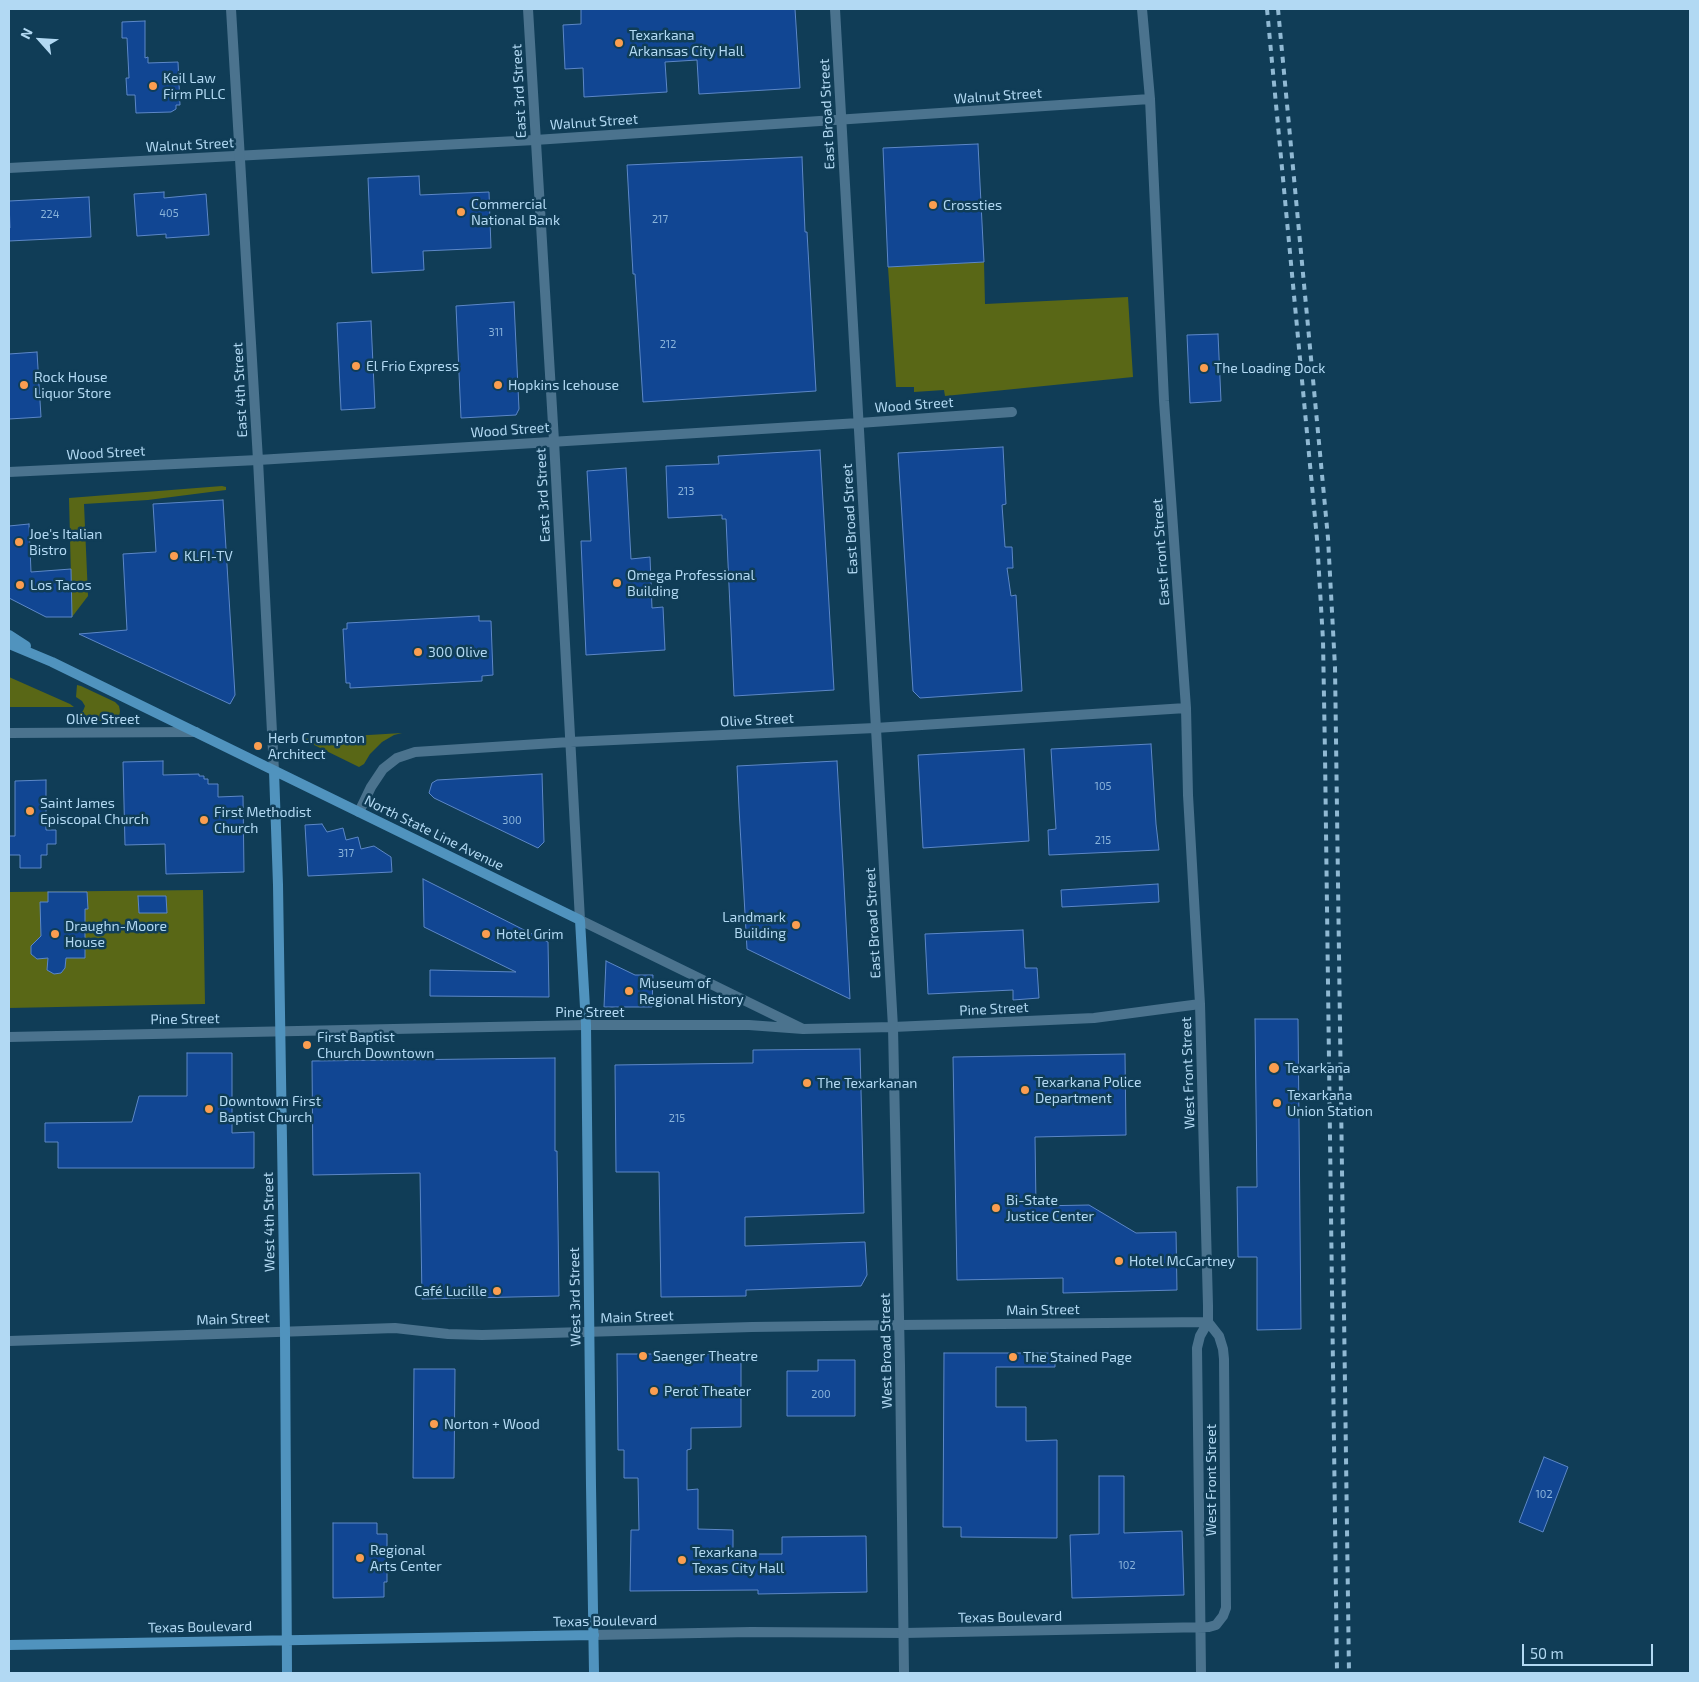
<!DOCTYPE html>
<html>
<head>
<meta charset="utf-8">
<style>
  body { margin:0 }
  #map { position:relative; width:1699px; height:1682px; overflow:hidden; background:#103d57; font-family:"Exo 2",sans-serif }
  canvas { display:block }
  .frame { position:absolute; inset:0; border:10px solid #b2d9f3; pointer-events:none }
  .north { position:absolute; left:15px; top:15px; width:50px; height:50px; -webkit-text-stroke:4px #103d57; paint-order:stroke; rotate:296deg; font-size:14px; font-weight:700; line-height:20px; text-align:center; color:#b2d9f3 }
  .north::after { content:''; display:block; margin:auto; width:18px; height:22px; background:#b2d9f3; clip-path:polygon(50% 0,100% 100%,50% 72%,0 100%) }
  .scale { position:absolute; left:1522px; top:1644px; width:131px; height:22px; box-sizing:border-box; border:2px solid #b2d9f3; border-top:0; padding-left:6px; font-size:15px; line-height:18px; white-space:nowrap; color:#b2d9f3; -webkit-text-stroke:4px #103d57; paint-order:stroke }
</style>
</head>
<body>
<div id="map">
<canvas width="1699" height="1682"></canvas>
<div class="frame"></div>
<div class="north">N</div>
<div class="scale">50 m</div>
</div>
<script>
const g = document.querySelector('canvas').getContext('2d');
g.lineJoin = 'round';
function fill(path, color) {
  g.fillStyle = color;
  g.fill(path, 'evenodd');
}
function poly(rows) {
  const path = new Path2D();
  for (const r of rows) {
    path.moveTo(r[0], r[1]);
    for (let i = 2; i < r.length; i += 2) path.lineTo(r[i], r[i + 1]);
  }
  return path;
}
function trace(path, color, width, dash) {
  g.strokeStyle = color;
  g.lineWidth = width;
  g.lineCap = dash ? 'butt' : 'round';
  g.setLineDash(dash || []);
  g.stroke(path);
}
function write(font, color, halo, rows, align = 'center') {
  g.font = font + ' "Exo 2",sans-serif';
  g.lineWidth = 5;
  g.setLineDash([]);
  g.textBaseline = 'middle';
  g.strokeStyle = halo;
  g.fillStyle = color;
  for (const [text, x, y, turn = 0] of rows) {
    g.save();
    g.translate(x, y);
    g.rotate((+turn || 0) * Math.PI / 180);
    g.textAlign = isNaN(turn) ? turn : align;
    if (halo) g.strokeText(text, 0, 0);
    g.fillText(text, 0, 0);
    g.restore();
  }
}
const green = poly([
  [984,262,985,304,1128,297,1133,377,945,396,944,390,914,392,914,387,896,387,888,267],
  [222,486,226,487,226,490,148,500,84,504,88,596,72,617,69,498],
  [9,677,70,704,74,707,9,707],
  [77,685,81,686,115,702,119,706,120,711,119,718,113,721,85,721,80,719,78,715,83,711,85,706,82,701,76,697],
  [402,733,394,735,382,742,370,754,364,764,359,767,302,739],
  [203,890,205,1004,9,1008,9,892]
]);
const building = poly([
  [581,9,795,9,800,88,699,94,697,60,665,62,667,92,584,97,583,68,565,69,563,25,581,24,581,9],
  [145,21,145,58,148,57,148,63,178,62,180,105,176,105,176,109,171,112,136,113,135,95,127,95,126,78,129,78,127,38,122,38,122,22,145,21],
  [978,144,984,262,888,267,883,148,978,144],
  [802,157,805,232,807,232,816,391,643,402,635,274,633,274,627,165,802,157],
  [419,176,420,195,489,192,491,248,423,251,424,270,372,273,368,178,419,176],
  [164,192,164,198,206,194,209,235,166,238,166,234,137,236,134,194,164,192],
  [89,197,91,237,9,241,9,228,10,228,9,201,89,197],
  [514,302,519,409,516,415,461,418,456,306,514,302],
  [371,321,375,408,341,410,337,323,371,321],
  [1218,334,1221,401,1190,403,1187,335,1218,334],
  [37,352,41,417,9,419,9,354,37,352],
  [1003,447,1006,504,1002,505,1005,547,1012,547,1013,568,1007,568,1011,596,1016,595,1022,691,920,698,913,691,898,453,1003,447],
  [820,450,834,690,734,696,726,519,722,519,722,515,668,518,666,466,719,464,718,456,820,450],
  [626,468,631,559,650,557,652,608,663,607,665,650,586,655,581,541,591,541,587,471,626,468],
  [223,500,235,695,230,704,79,634,127,630,123,554,156,552,153,504,223,500],
  [29,524,31,572,71,569,72,617,46,617,9,598,9,526,29,524],
  [479,616,479,621,491,621,493,675,482,676,482,681,350,688,350,683,346,683,343,629,347,629,347,623,479,616],
  [1151,744,1156,824,1159,850,1049,855,1048,830,1056,829,1051,749,1151,744],
  [1024,749,1029,841,923,848,918,755,1024,749],
  [163,761,163,775,199,774,199,776,204,776,204,779,208,779,208,784,218,784,218,797,243,796,244,872,166,874,165,844,125,845,123,762,163,761],
  [837,761,843,865,850,999,747,949,739,808,737,766,837,761],
  [542,774,544,842,538,848,434,798,429,793,432,783,437,780,542,774],
  [46,780,46,830,56,830,56,844,47,844,47,855,41,855,41,868,20,868,20,855,9,855,9,836,15,836,15,781,46,780],
  [322,824,327,832,343,828,346,840,358,837,361,849,374,846,391,857,392,872,308,876,305,825,322,824],
  [423,879,548,942,549,997,430,996,430,970,516,972,424,927,423,879],
  [1158,884,1159,902,1062,907,1061,890,1158,884],
  [48,892,87,892,88,909,85,909,85,958,66,958,65,968,61,973,54,974,47,970,48,958,37,959,31,954,31,946,41,936,40,902,48,902,48,892],
  [138,896,166,896,167,913,139,913,138,896],
  [1023,930,1025,968,1037,968,1039,998,1013,1000,1013,990,928,994,925,934,1023,930],
  [606,961,635,975,653,975,652,1007,604,1007,606,961],
  [1255,1019,1298,1019,1301,1329,1257,1330,1257,1257,1238,1257,1237,1187,1257,1187,1255,1019],
  [860,1049,864,1213,745,1217,745,1246,865,1242,867,1275,861,1286,746,1290,746,1296,661,1297,659,1172,616,1172,615,1065,753,1063,753,1050,860,1049],
  [187,1053,232,1053,232,1133,254,1132,254,1168,58,1168,58,1142,45,1142,45,1123,132,1122,139,1096,187,1096,187,1053],
  [1125,1054,1126,1135,1035,1137,1036,1206,1089,1205,1136,1233,1176,1232,1177,1290,1063,1293,1063,1278,957,1280,953,1057,1125,1054],
  [555,1058,555,1151,557,1151,559,1296,422,1299,420,1173,313,1175,312,1061,555,1058],
  [944,1353,1055,1353,1055,1367,996,1367,996,1407,1026,1407,1026,1441,1057,1440,1057,1538,961,1537,961,1527,943,1527,944,1353],
  [617,1354,741,1354,741,1427,691,1428,691,1449,687,1450,687,1490,698,1489,698,1529,733,1530,733,1554,782,1554,782,1537,866,1536,867,1592,758,1594,758,1590,630,1591,631,1530,639,1530,638,1478,624,1478,624,1450,618,1450,617,1354],
  [818,1360,855,1360,855,1416,787,1416,787,1371,818,1371,818,1360],
  [414,1369,455,1369,454,1478,413,1478,414,1369],
  [1544,1457,1568,1467,1543,1532,1519,1522,1544,1457],
  [1099,1476,1124,1476,1124,1533,1182,1531,1184,1595,1072,1598,1070,1535,1099,1534,1099,1476],
  [333,1523,377,1523,377,1534,387,1534,387,1582,384,1582,384,1597,333,1598,333,1523]
]);
const minor = poly([
  [1142,9,1150,99,1164,401,1186,708,1188,795,1200,1004,1208,1306,1208,1322,1200,1336,1197,1348,1201,1673],
  [9,168,535,140,1150,99],
  [859,423,1012,412],
  [875,728,1186,708],
  [9,733,196,732],
  [893,1027,1094,1018,1200,1004],
  [899,1325,1208,1322],
  [594,1635,751,1632,904,1633,1209,1627,1216,1625,1223,1616,1226,1608,1224,1359,1223,1349,1219,1336,1208,1322,1208,1317]
]);
const tertiary = poly([
  [231,9,258,460,274,771],
  [528,9,554,441,580,920,803,1029],
  [835,9,893,1027,900,1365,904,1673],
  [9,472,258,460,859,423],
  [359,812,371,787,383,769,397,758,415,752,570,742,875,728],
  [9,1037,586,1025,749,1025,803,1029,893,1027],
  [9,1341,395,1328,448,1334,482,1335,752,1327,899,1325]
]);
const secondary = poly([
  [9,635,26,646],
  [9,644,52,662,580,920,586,1025,591,1486,594,1673],
  [274,771,278,885,285,1332,287,1673],
  [9,1645,594,1635]
]);
const rail = poly([
  [1267,9,1317,539,1323,640,1325,754,1337,1673],
  [1278,9,1328,538,1335,667,1349,1673]
]);
const markers = [
  [619,43,5,"#fb9e50"],
  [153,86,5,"#fb9e50"],
  [933,205,5,"#fb9e50"],
  [461,212,5,"#fb9e50"],
  [356,366,5,"#fb9e50"],
  [1204,368,5,"#fb9e50"],
  [24,385,5,"#fb9e50"],
  [498,385,5,"#fb9e50"],
  [19,542,5,"#fb9e50"],
  [174,556,5,"#fb9e50"],
  [617,583,5,"#fb9e50"],
  [20,585,5,"#fb9e50"],
  [418,652,5,"#fb9e50"],
  [258,746,5,"#fb9e50"],
  [30,811,5,"#fb9e50"],
  [204,820,5,"#fb9e50"],
  [796,925,5,"#fb9e50"],
  [55,934,5,"#fb9e50"],
  [486,934,5,"#fb9e50"],
  [629,991,5,"#fb9e50"],
  [307,1045,5,"#fb9e50"],
  [1274,1068,6,"#fb9e50"],
  [807,1083,5,"#fb9e50"],
  [1025,1090,5,"#fb9e50"],
  [1277,1103,5,"#fb9e50"],
  [209,1109,5,"#fb9e50"],
  [996,1208,5,"#fb9e50"],
  [1119,1261,5,"#fb9e50"],
  [497,1291,5,"#fb9e50"],
  [643,1356,5,"#fb9e50"],
  [1013,1357,5,"#fb9e50"],
  [654,1391,5,"#fb9e50"],
  [434,1424,5,"#fb9e50"],
  [360,1558,5,"#fb9e50"],
  [682,1560,5,"#fb9e50"]
];
const numberNames = [
  ["405",169,213],
  ["224",50,214],
  ["217",660,219],
  ["311",496,332],
  ["212",668,344],
  ["213",686,491],
  ["105",1103,786],
  ["300",512,820],
  ["215",1103,840],
  ["317",346,853],
  ["215",677,1118],
  ["200",821,1394],
  ["102",1544,1494],
  ["102",1127,1565]
];
const poiNames = [
  ["Texarkana",629,35],
  ["Arkansas City Hall",629,51],
  ["Keil Law",163,78],
  ["Firm PLLC",163,94],
  ["Commercial",471,204],
  ["National Bank",471,220],
  ["Crossties",943,205],
  ["El Frio Express",366,366],
  ["The Loading Dock",1214,368],
  ["Rock House",34,377],
  ["Liquor Store",34,393],
  ["Hopkins Icehouse",508,385],
  ["Joe's Italian",29,534],
  ["Bistro",29,550],
  ["KLFI-TV",184,556],
  ["Omega Professional",627,575],
  ["Building",627,591],
  ["Los Tacos",30,585],
  ["300 Olive",428,652],
  ["Herb Crumpton",268,738],
  ["Architect",268,754],
  ["Saint James",40,803],
  ["Episcopal Church",40,819],
  ["First Methodist",214,812],
  ["Church",214,828],
  ["Landmark",786,917,"right"],
  ["Building",786,933,"right"],
  ["Draughn-Moore",65,926],
  ["House",65,942],
  ["Hotel Grim",496,934],
  ["Museum of",639,983],
  ["Regional History",639,999],
  ["First Baptist",317,1037],
  ["Church Downtown",317,1053],
  ["Texarkana",1285,1068],
  ["Texarkana Police",1035,1082],
  ["Department",1035,1098],
  ["The Texarkanan",817,1083],
  ["Texarkana",1287,1095],
  ["Union Station",1287,1111],
  ["Downtown First",219,1101],
  ["Baptist Church",219,1117],
  ["Bi-State",1006,1200],
  ["Justice Center",1006,1216],
  ["Hotel McCartney",1129,1261],
  ["Café Lucille",487,1291,"right"],
  ["Saenger Theatre",653,1356],
  ["The Stained Page",1023,1357],
  ["Perot Theater",664,1391],
  ["Norton + Wood",444,1424],
  ["Regional",370,1550],
  ["Arts Center",370,1566],
  ["Texarkana",692,1552],
  ["Texas City Hall",692,1568]
];
const streetNames = [
  ["East 3rd Street",519,91,-93],
  ["Walnut Street",998,96,-4],
  ["East Broad Street",827,114,-93],
  ["Walnut Street",594,122,-4],
  ["Walnut Street",190,145,-3],
  ["East 4th Street",240,390,-93],
  ["Wood Street",914,405,-4],
  ["Wood Street",510,430,-4],
  ["Wood Street",106,453,-3],
  ["East 3rd Street",543,495,-93],
  ["East Broad Street",850,519,-93],
  ["East Front Street",1161,552,-94],
  ["Olive Street",103,719],
  ["Olive Street",757,720,-3],
  ["North State Line Avenue",434,833,26],
  ["East Broad Street",873,923,-93],
  ["Pine Street",994,1009,-3],
  ["Pine Street",590,1012],
  ["Pine Street",185,1019,-1],
  ["West Front Street",1188,1073,-92],
  ["West 4th Street",269,1222,-91],
  ["West 3rd Street",575,1297,-91],
  ["Main Street",1043,1310,-1],
  ["Main Street",637,1317,-2],
  ["Main Street",233,1319,-2],
  ["West Broad Street",886,1351,-91],
  ["West Front Street",1211,1480,-90],
  ["Texas Boulevard",1010,1617,-1],
  ["Texas Boulevard",605,1621,-1],
  ["Texas Boulevard",200,1627,-1]
];
fill(green, '#596716');
fill(building, '#114693');
trace(building, '#5c87c7', 1);
trace(minor, '#4b738e', 10);
trace(tertiary, '#4b738e', 10);
trace(secondary, '#5093be', 10);
trace(rail, '#90b9d3', 4, [6, 6]);
for (const [x, y, r, color] of markers) {
  const dot = new Path2D();
  dot.arc(x, y, r, 0, 2 * Math.PI);
  g.fillStyle = color;
  g.fill(dot);
  trace(dot, '#103d57', 2);
}
write('11px', '#8ab4db', null, numberNames);
write('14px', '#b2d9f3', '#103d57', poiNames, 'left');
write('14px', '#b2d9f3', '#103d57', streetNames);
</script>
</body>
</html>
